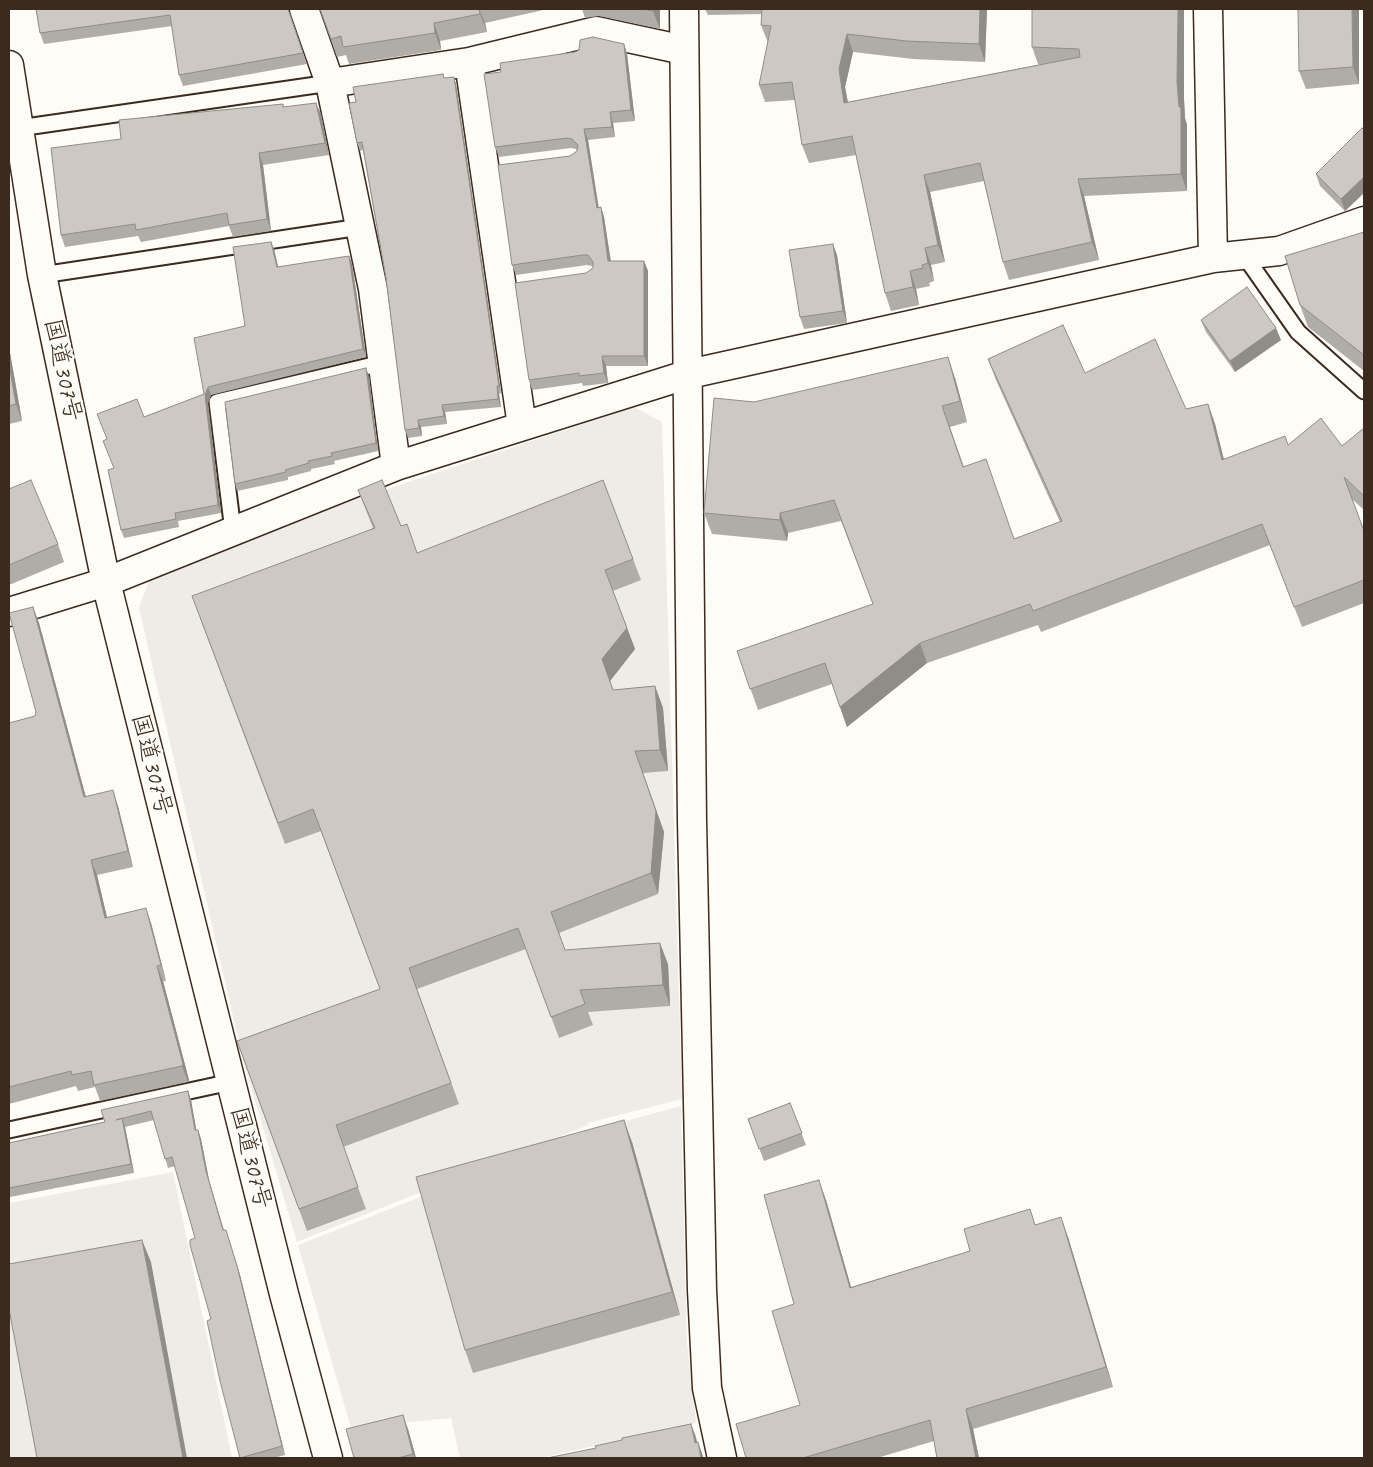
<!DOCTYPE html>
<html>
<head>
<meta charset="utf-8">
<style>
  body { margin:0 }
  #map { position:relative; width:1373px; height:1467px; overflow:hidden; background:#fdfcf7; font-family:Caveat,sans-serif }
  canvas { display:block }
  .frame { position:absolute; inset:0; border:10px solid #3b2a1e; pointer-events:none }
</style>
</head>
<body>
<div id="map">
<canvas width="1373" height="1467"></canvas>
<div class="frame"></div>
</div>
<script>
const g = document.querySelector('canvas').getContext('2d');
g.lineJoin = 'round';
function fill(path, color) {
  g.fillStyle = color;
  g.fill(path, 'evenodd');
}
function poly(rows) {
  const path = new Path2D();
  for (const r of rows) {
    path.moveTo(r[0], r[1]);
    for (let i = 2; i < r.length; i += 2) path.lineTo(r[i], r[i + 1]);
  }
  return path;
}
function trace(path, color, width, dash) {
  g.strokeStyle = color;
  g.lineWidth = width;
  g.lineCap = dash ? 'butt' : 'round';
  g.setLineDash(dash || []);
  g.stroke(path);
}
function write(font, color, halo, rows, align = 'center') {
  g.font = font + ' Caveat,"Klee One",sans-serif';
  g.lineWidth = 5;
  g.setLineDash([]);
  g.textBaseline = 'middle';
  g.strokeStyle = halo;
  g.fillStyle = color;
  for (const [text, x, y, turn = 0] of rows) {
    g.save();
    g.translate(x, y);
    g.rotate((+turn || 0) * Math.PI / 180);
    g.textAlign = isNaN(turn) ? turn : align;
    if (halo) g.strokeText(text, 0, 0);
    g.fillText(text, 0, 0);
    g.restore();
  }
}
const built = poly([
  [634,407,662,422,682,1099,588,1123,588,1125,297,1242,243,1060,139,608,149,581,354,500],
  [681,1106,687,1343,696,1423,541,1458,460,1458,451,1418,351,1428,298,1245,589,1131],
  [173,1172,232,1458,9,1458,9,1203]
]);
const service = poly([
  [19,128,330,83],
  [1244,255,1298,332,1364,391],
  [42,275,360,227],
  [233,531,217,402,382,363],
  [9,1130,231,1082]
]);
const minor = poly([
  [304,9,330,83,373,289,396,466],
  [1208,9,1213,258],
  [469,62,522,426],
  [330,83,469,62,596,31,684,50],
  [9,612,106,582,396,466,689,374,1213,258,1279,251,1364,221]
]);
const tertiary = poly([
  [684,9,692,821,702,1290,707,1388,722,1458]
]);
const trunk = poly([
  [9,65,42,275,106,582,284,1294,328,1458]
]);
const wall = poly([
  [36,9,288,9,307,64,183,86,179,75,172,26,44,44,40,33],
  [320,9,548,9,485,23,487,32,440,41,441,50,349,64,346,55,337,57],
  [582,9,660,9,660,29,599,16,585,18],
  [705,9,987,9,985,62,913,59,853,52,845,87,848,102,1042,64,1038,64,1032,47,1032,9,1184,99,1185,118,1187,125,1187,191,1084,196,1099,260,1009,280,1003,262,984,181,930,192,945,262,931,265,934,281,929,283,930,286,916,289,919,305,891,311,885,293,856,155,809,163,802,145,795,100,765,102,759,85,768,43,761,25,762,14,708,15],
  [1359,9,1359,84,1306,89,1299,71],
  [624,44,627,54,635,121,613,123,615,137,588,140,599,208,601,207,604,217,611,261,644,261,648,271,648,366,606,366,608,383,583,386,582,383,532,390,529,380,586,273,593,268,593,267,592,266,587,265,516,275,512,265,570,156,577,151,577,150,576,149,571,148,499,157,495,147,501,72,575,52],
  [445,78,456,84,501,393,499,394,501,407,445,412,447,424,421,427,422,436,408,438,405,430,386,278,363,150,360,151,357,143],
  [283,104,284,107,321,114,329,155,263,165,271,231,233,237,229,226,141,242,138,236,65,247,61,235,121,139],
  [1364,130,1364,193,1345,211,1320,186,1316,174],
  [1364,232,1364,371,1308,327,1300,305],
  [274,249,278,267,349,256,352,264,366,357,211,395,208,403,221,513,178,521,179,527,124,538,121,530,114,468,144,417,204,394,245,326],
  [837,255,847,323,804,329,800,317],
  [1201,320,1281,340,1235,372,1206,332],
  [9,347,22,421,9,424],
  [988,359,1085,373,1186,409,1208,404,1215,424,1224,459,1288,445,1342,446,1364,428,1364,510,1352,499,1364,531,1364,603,1302,627,1270,545,1041,632,1038,625,927,663,847,727,832,684,758,710,737,651,873,604,841,521,788,533,787,541,712,534,704,513,754,402,955,378,967,422,950,427,964,467,1014,539,1060,522,996,380],
  [369,376,378,451,334,461,335,464,311,469,311,471,288,477,288,480,237,491,235,484],
  [9,489,58,544,64,562,9,585],
  [358,490,401,526,417,553,633,559,641,580,613,591,635,649,610,681,613,690,655,686,663,708,668,771,643,773,664,832,658,894,559,933,565,950,668,964,670,1006,588,1012,593,1025,559,1038,526,949,417,989,459,1104,343,1147,366,1209,307,1231,237,1041,380,989,321,831,285,844,200,618,373,528],
  [33,607,39,623,86,797,118,806,133,867,97,875,107,918,151,923,166,981,163,981,189,1080,188,1082,100,1101,95,1087,78,1091,76,1086,9,1104,9,723,35,716,36,712],
  [188,1091,191,1100,196,1130,198,1130,201,1139,209,1180,224,1230,226,1230,240,1275,285,1455,273,1458,240,1458,195,1238,175,1166,168,1168,154,1120,125,1127,134,1173,10,1197,9,1192,9,1143,105,1122],
  [790,1103,806,1145,764,1161,748,1119],
  [632,1142,680,1315,473,1373,465,1350],
  [826,1200,851,1287,970,1251,1036,1225,1068,1237,1113,1387,973,1429,979,1458,937,1458,934,1441,877,1458,746,1458,800,1405,794,1304],
  [408,1429,416,1458,354,1458]
]);
const shadedWall = poly([
  [479,9,485,23,487,32,480,14],
  [653,9,660,9,660,29,653,11],
  [980,9,987,9,985,62,979,44],
  [1178,9,1184,9,1184,99,1185,118,1187,125,1187,191,1181,174,1179,107,1177,82],
  [1352,9,1359,9,1359,84,1353,67],
  [434,23,440,41,441,50,435,33],
  [847,34,853,52,845,87,851,120,844,103,839,69],
  [624,44,627,54,635,121,631,110],
  [454,77,456,84,501,393,499,386],
  [316,103,321,114,329,155,325,143],
  [610,112,613,123,615,137,612,127],
  [584,129,588,140,600,218,597,208],
  [259,153,263,165,271,231,267,219],
  [924,175,930,192,945,262,938,245],
  [1364,177,1364,193,1345,211,1341,199],
  [1078,179,1084,196,1099,260,1092,242],
  [601,207,604,217,612,271,608,261],
  [271,242,274,249,280,275,277,267],
  [833,244,837,255,847,323,843,311],
  [925,248,931,265,934,281,928,263],
  [349,256,352,264,366,357,363,349],
  [644,261,648,271,648,366,644,356],
  [910,271,916,289,919,305,913,287],
  [1276,328,1281,340,1235,372,1230,361],
  [9,347,22,421,16,404,9,364],
  [602,356,606,366,608,383,604,373],
  [948,357,955,378,967,422,960,401],
  [366,368,369,376,378,451,376,443],
  [497,386,499,394,501,407,498,399],
  [208,387,211,395,208,403,221,513,218,505,205,395],
  [1208,404,1215,424,1229,481,1222,460],
  [442,405,445,412,447,424,444,416],
  [418,420,421,427,422,436,419,428],
  [780,513,788,533,787,541,780,520],
  [33,607,39,623,90,813,84,797],
  [627,628,635,649,610,681,602,659],
  [920,643,927,663,847,727,840,707],
  [655,686,663,708,668,771,660,750],
  [635,751,664,832,658,894,651,873],
  [113,790,118,806,133,867,128,851],
  [91,860,97,875,111,934,105,918],
  [146,908,151,923,166,981,161,965],
  [660,943,668,964,670,1006,663,985],
  [157,966,163,981,189,1080,188,1082,182,1066],
  [188,1091,191,1100,198,1139,195,1130],
  [122,1118,125,1127,134,1173,131,1164],
  [624,1120,632,1142,680,1315,672,1292],
  [198,1130,201,1139,209,1180,226,1239,206,1171],
  [819,1180,826,1200,857,1308,850,1288],
  [1061,1217,1068,1237,1113,1387,1106,1367],
  [226,1230,240,1275,285,1455,282,1446],
  [142,1240,151,1262,187,1458,183,1458],
  [966,1409,973,1429,979,1458,976,1458],
  [403,1415,408,1429,416,1458,415,1458,413,1454],
  [691,1424,696,1437,700,1457,695,1443],
  [698,1442,703,1456,703,1458,701,1458]
]);
const building = poly([
  [36,9,288,9,303,53,179,75,170,15,40,33,36,9],
  [320,9,479,9,480,14,434,23,435,33,343,47,341,36,331,39,320,9],
  [643,9,653,9,653,11,643,9],
  [762,9,980,9,979,44,906,41,847,34,839,69,844,103,1080,57,1079,49,1032,47,1032,9,1178,9,1177,82,1179,107,1181,107,1181,174,1078,179,1092,242,1003,262,980,163,924,175,938,245,925,248,928,263,922,265,923,268,910,271,913,287,885,293,852,136,802,145,792,82,759,85,771,26,761,25,762,9],
  [1298,9,1352,9,1353,67,1299,71,1298,9],
  [593,37,624,44,631,110,610,112,612,127,584,129,597,208,601,207,608,261,644,261,644,356,602,356,604,373,579,376,579,373,529,380,515,283,586,273,593,268,593,262,588,255,583,255,512,265,498,165,570,156,577,151,578,145,572,139,567,138,495,147,484,74,501,72,500,63,575,52,579,50,580,40,593,37],
  [443,74,444,78,454,77,499,386,497,386,498,399,442,405,444,416,418,420,419,428,405,430,386,278,362,142,357,143,349,103,356,102,353,87,443,74],
  [316,103,325,143,259,153,267,219,229,225,227,213,136,230,135,224,61,235,51,148,121,139,119,120,283,104,283,107,316,103],
  [1362,128,1364,130,1364,177,1341,199,1316,174,1362,128],
  [1364,232,1364,355,1300,305,1285,256,1364,232],
  [271,242,277,267,349,256,363,349,208,387,205,395,218,505,175,513,176,519,121,530,108,470,114,468,103,441,107,439,97,414,137,399,144,417,204,394,194,338,245,326,233,247,271,242],
  [833,244,843,311,800,317,789,250,833,244],
  [1247,287,1276,328,1230,361,1201,320,1247,287],
  [1063,325,1085,373,1155,339,1186,409,1208,404,1222,460,1285,436,1288,445,1321,418,1342,446,1364,428,1364,496,1344,477,1364,531,1364,580,1294,607,1262,524,1033,611,1030,604,920,643,840,707,825,663,750,689,737,651,873,604,834,500,780,513,780,520,704,513,714,398,754,402,948,357,960,401,942,406,963,467,986,459,1014,539,1062,521,988,359,1063,325],
  [9,364,16,404,9,406,9,364],
  [366,368,376,443,331,453,332,456,308,461,309,463,285,470,286,472,235,484,225,402,366,368],
  [31,480,58,544,9,565,9,489,31,480],
  [382,480,401,526,407,524,417,553,603,480,633,559,605,570,627,628,602,659,613,690,655,686,660,750,635,751,656,811,651,873,551,912,565,950,660,943,663,985,580,990,585,1004,551,1017,518,928,409,968,451,1083,336,1125,358,1187,299,1209,237,1041,380,989,313,809,278,823,192,596,375,528,358,490,382,480],
  [33,607,84,797,113,790,128,851,91,860,105,918,146,908,161,965,157,966,183,1064,182,1066,94,1085,91,1071,72,1075,71,1071,9,1087,9,723,35,716,36,712,9,613,33,607],
  [188,1091,195,1130,198,1130,206,1171,223,1230,226,1230,237,1266,282,1446,240,1458,220,1381,207,1321,211,1319,190,1245,190,1240,195,1238,172,1157,165,1159,151,1111,116,1120,122,1118,131,1164,9,1188,9,1143,105,1122,101,1110,188,1091],
  [790,1103,802,1133,759,1149,748,1119,790,1103],
  [624,1120,672,1292,465,1350,416,1177,624,1120],
  [819,1180,850,1288,970,1251,964,1229,1030,1209,1035,1225,1061,1217,1106,1367,966,1409,976,1458,937,1458,930,1420,803,1458,746,1458,736,1424,800,1405,772,1311,794,1304,764,1195,819,1180],
  [142,1240,183,1458,37,1458,9,1309,9,1264,142,1240],
  [403,1415,413,1454,398,1458,354,1458,346,1429,403,1415],
  [691,1424,695,1443,698,1442,701,1458,547,1458,596,1448,595,1446,622,1440,622,1438,691,1424]
]);
const streetNames = [
  ["国道307号",62,370,78],
  ["国道307号",151,765,76],
  ["国道307号",250,1158,76]
];
fill(built, '#efece7');
trace(service, '#3b2a1e', 19);
trace(minor, '#3b2a1e', 31);
trace(tertiary, '#3b2a1e', 31);
trace(trunk, '#3b2a1e', 31);
trace(service, '#fdfcf7', 15);
trace(minor, '#fdfcf7', 28);
trace(tertiary, '#fdfcf7', 28);
trace(trunk, '#fdfcf7', 28);
fill(wall, '#b0aca7');
fill(shadedWall, '#908c88');
fill(building, '#cdc8c2');
trace(building, '#908c88', 1);
write('24px', '#3b2a1e', '#fdfcf7', streetNames);
</script>
</body>
</html>
